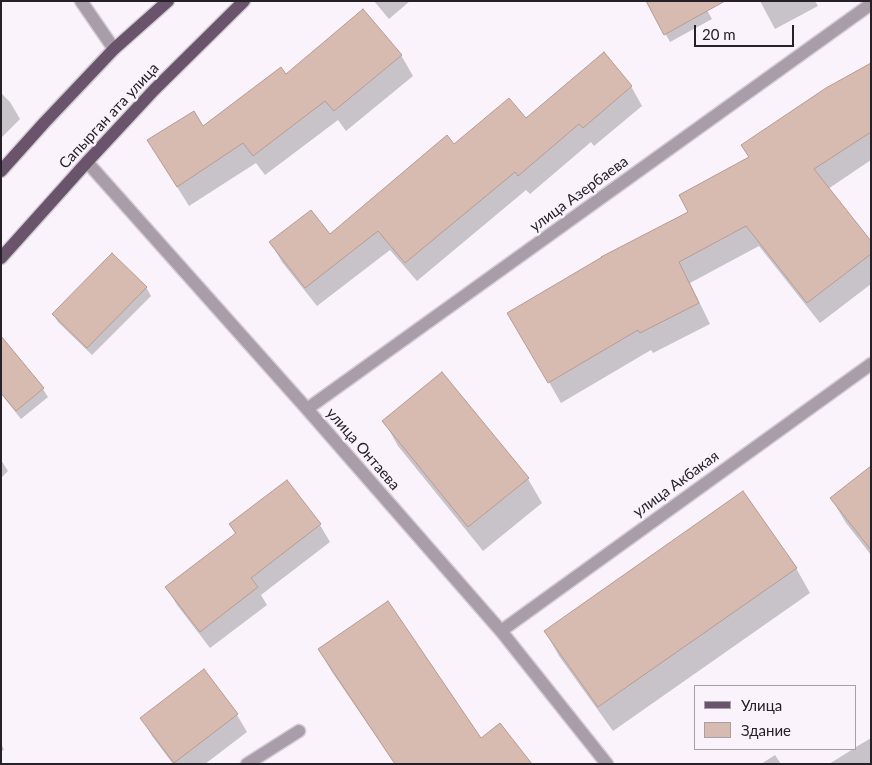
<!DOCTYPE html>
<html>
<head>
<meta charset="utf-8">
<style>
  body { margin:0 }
  #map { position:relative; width:872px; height:765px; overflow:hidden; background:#faf3fc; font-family:Lato,sans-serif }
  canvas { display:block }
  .frame { position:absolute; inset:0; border:2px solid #262028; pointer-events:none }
  .legend { position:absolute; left:694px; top:685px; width:162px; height:65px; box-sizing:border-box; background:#faf3fc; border:1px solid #a59fa7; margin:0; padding:6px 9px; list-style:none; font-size:15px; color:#262028 }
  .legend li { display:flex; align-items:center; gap:10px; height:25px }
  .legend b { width:25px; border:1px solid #a59fa7 }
  .scale { position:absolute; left:694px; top:25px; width:100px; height:22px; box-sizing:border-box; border:2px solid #262028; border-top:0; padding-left:6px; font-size:15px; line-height:18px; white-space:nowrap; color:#262028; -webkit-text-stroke:4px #faf3fc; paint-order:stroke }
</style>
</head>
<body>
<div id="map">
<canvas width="872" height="765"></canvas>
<div class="frame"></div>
<ul class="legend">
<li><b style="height:6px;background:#6a546b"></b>Улица</li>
<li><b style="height:14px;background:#d7bab0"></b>Здание</li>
</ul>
<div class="scale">20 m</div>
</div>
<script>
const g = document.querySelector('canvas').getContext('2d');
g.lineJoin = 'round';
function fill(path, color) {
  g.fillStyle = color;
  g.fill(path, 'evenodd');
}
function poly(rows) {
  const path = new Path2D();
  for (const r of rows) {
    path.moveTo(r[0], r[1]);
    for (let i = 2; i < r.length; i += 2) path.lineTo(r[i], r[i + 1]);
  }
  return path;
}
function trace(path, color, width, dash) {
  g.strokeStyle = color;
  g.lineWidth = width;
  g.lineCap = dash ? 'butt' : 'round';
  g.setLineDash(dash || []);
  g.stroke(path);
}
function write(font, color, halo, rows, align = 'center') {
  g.font = font + ' Lato,sans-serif';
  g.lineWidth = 5;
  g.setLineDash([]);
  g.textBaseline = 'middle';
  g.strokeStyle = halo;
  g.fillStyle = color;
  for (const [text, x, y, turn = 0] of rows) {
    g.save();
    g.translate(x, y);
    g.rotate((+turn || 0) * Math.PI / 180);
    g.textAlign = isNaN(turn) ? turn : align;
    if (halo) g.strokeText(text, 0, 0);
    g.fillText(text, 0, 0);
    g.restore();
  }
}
const shadow = poly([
  [374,1,410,1,389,19],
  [647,1,702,1,712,19,670,42],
  [760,1,815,1,818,6,775,29],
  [401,55,413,76,346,131,338,120,265,175,256,163,189,206,161,161,202,127,286,76],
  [871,64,871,160,828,189,871,243,871,284,820,323,759,246,690,283,710,324,653,353,651,350,561,403,509,313,690,213,749,157,742,145],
  [631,86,642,106,594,146,591,142,530,194,526,190,417,281,390,250,317,306,282,262,271,243,330,236,454,146,526,120],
  [1,93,10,102,20,119,1,138],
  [146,287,151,296,92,355,58,322,53,314],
  [1,338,43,389,48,397,21,419,1,394],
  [384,421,528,479,542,503,483,551,398,446],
  [1,460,8,471,1,478],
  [871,467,871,555,846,523,831,498],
  [287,481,320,525,330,542,261,595,267,605,210,648,177,605,167,588,236,535,230,525],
  [796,568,810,593,613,731,559,656,545,631],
  [319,650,481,740,530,764,395,764,332,672],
  [237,715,247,732,205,764,173,764,152,736,142,719],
  [871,738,871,764,829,764,853,749,856,749,856,747],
  [1,743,4,750,1,751],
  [775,755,781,764,761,764]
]);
const building = poly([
  [646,1,725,1,664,35,646,1],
  [363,9,402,55,334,111,325,101,253,156,243,143,177,187,147,140,194,111,203,126,281,67,286,74,363,9],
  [604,52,632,86,583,128,579,124,518,176,515,172,405,263,378,231,305,288,269,242,311,210,330,234,447,135,454,144,509,98,526,118,604,52],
  [871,63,871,132,814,169,871,241,871,254,807,303,746,226,679,262,699,303,640,333,638,330,548,383,507,313,602,257,601,257,688,212,679,195,749,157,741,145,826,88,871,63],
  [112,253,147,287,87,348,52,314,112,253],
  [1,336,44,388,16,411,1,393,1,336],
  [442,372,529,478,468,527,382,421,442,372],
  [871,466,871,550,830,498,871,466],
  [287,480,321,524,251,578,258,587,200,632,165,587,236,533,229,524,287,480],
  [743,491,797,568,598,707,544,631,743,491],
  [388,601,481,738,500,723,532,764,395,764,318,649,388,601],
  [204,669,238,714,174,763,140,718,204,669]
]);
const minor = poly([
  [81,1,114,49],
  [87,162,307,409,501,631,607,764],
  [307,409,871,4],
  [501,631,871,364],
  [247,764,299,731]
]);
const primary = poly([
  [1,171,44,123,114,49,168,1],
  [1,258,87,162,154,90,244,1]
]);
const streetNames = [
  ["Сапырган ата улица",109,116,-47],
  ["улица Азербаева",579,194,-36],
  ["улица Онтаева",363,449,49],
  ["улица Акбакая",676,484,-36]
];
fill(shadow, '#0003');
fill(building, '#d7bab0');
trace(building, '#b79b92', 1);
trace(minor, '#d4cdd6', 15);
trace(primary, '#d4cdd6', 15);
trace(minor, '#aa9daa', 12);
trace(primary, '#6a546b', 12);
write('15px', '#262028', '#faf3fc', streetNames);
</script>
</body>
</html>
